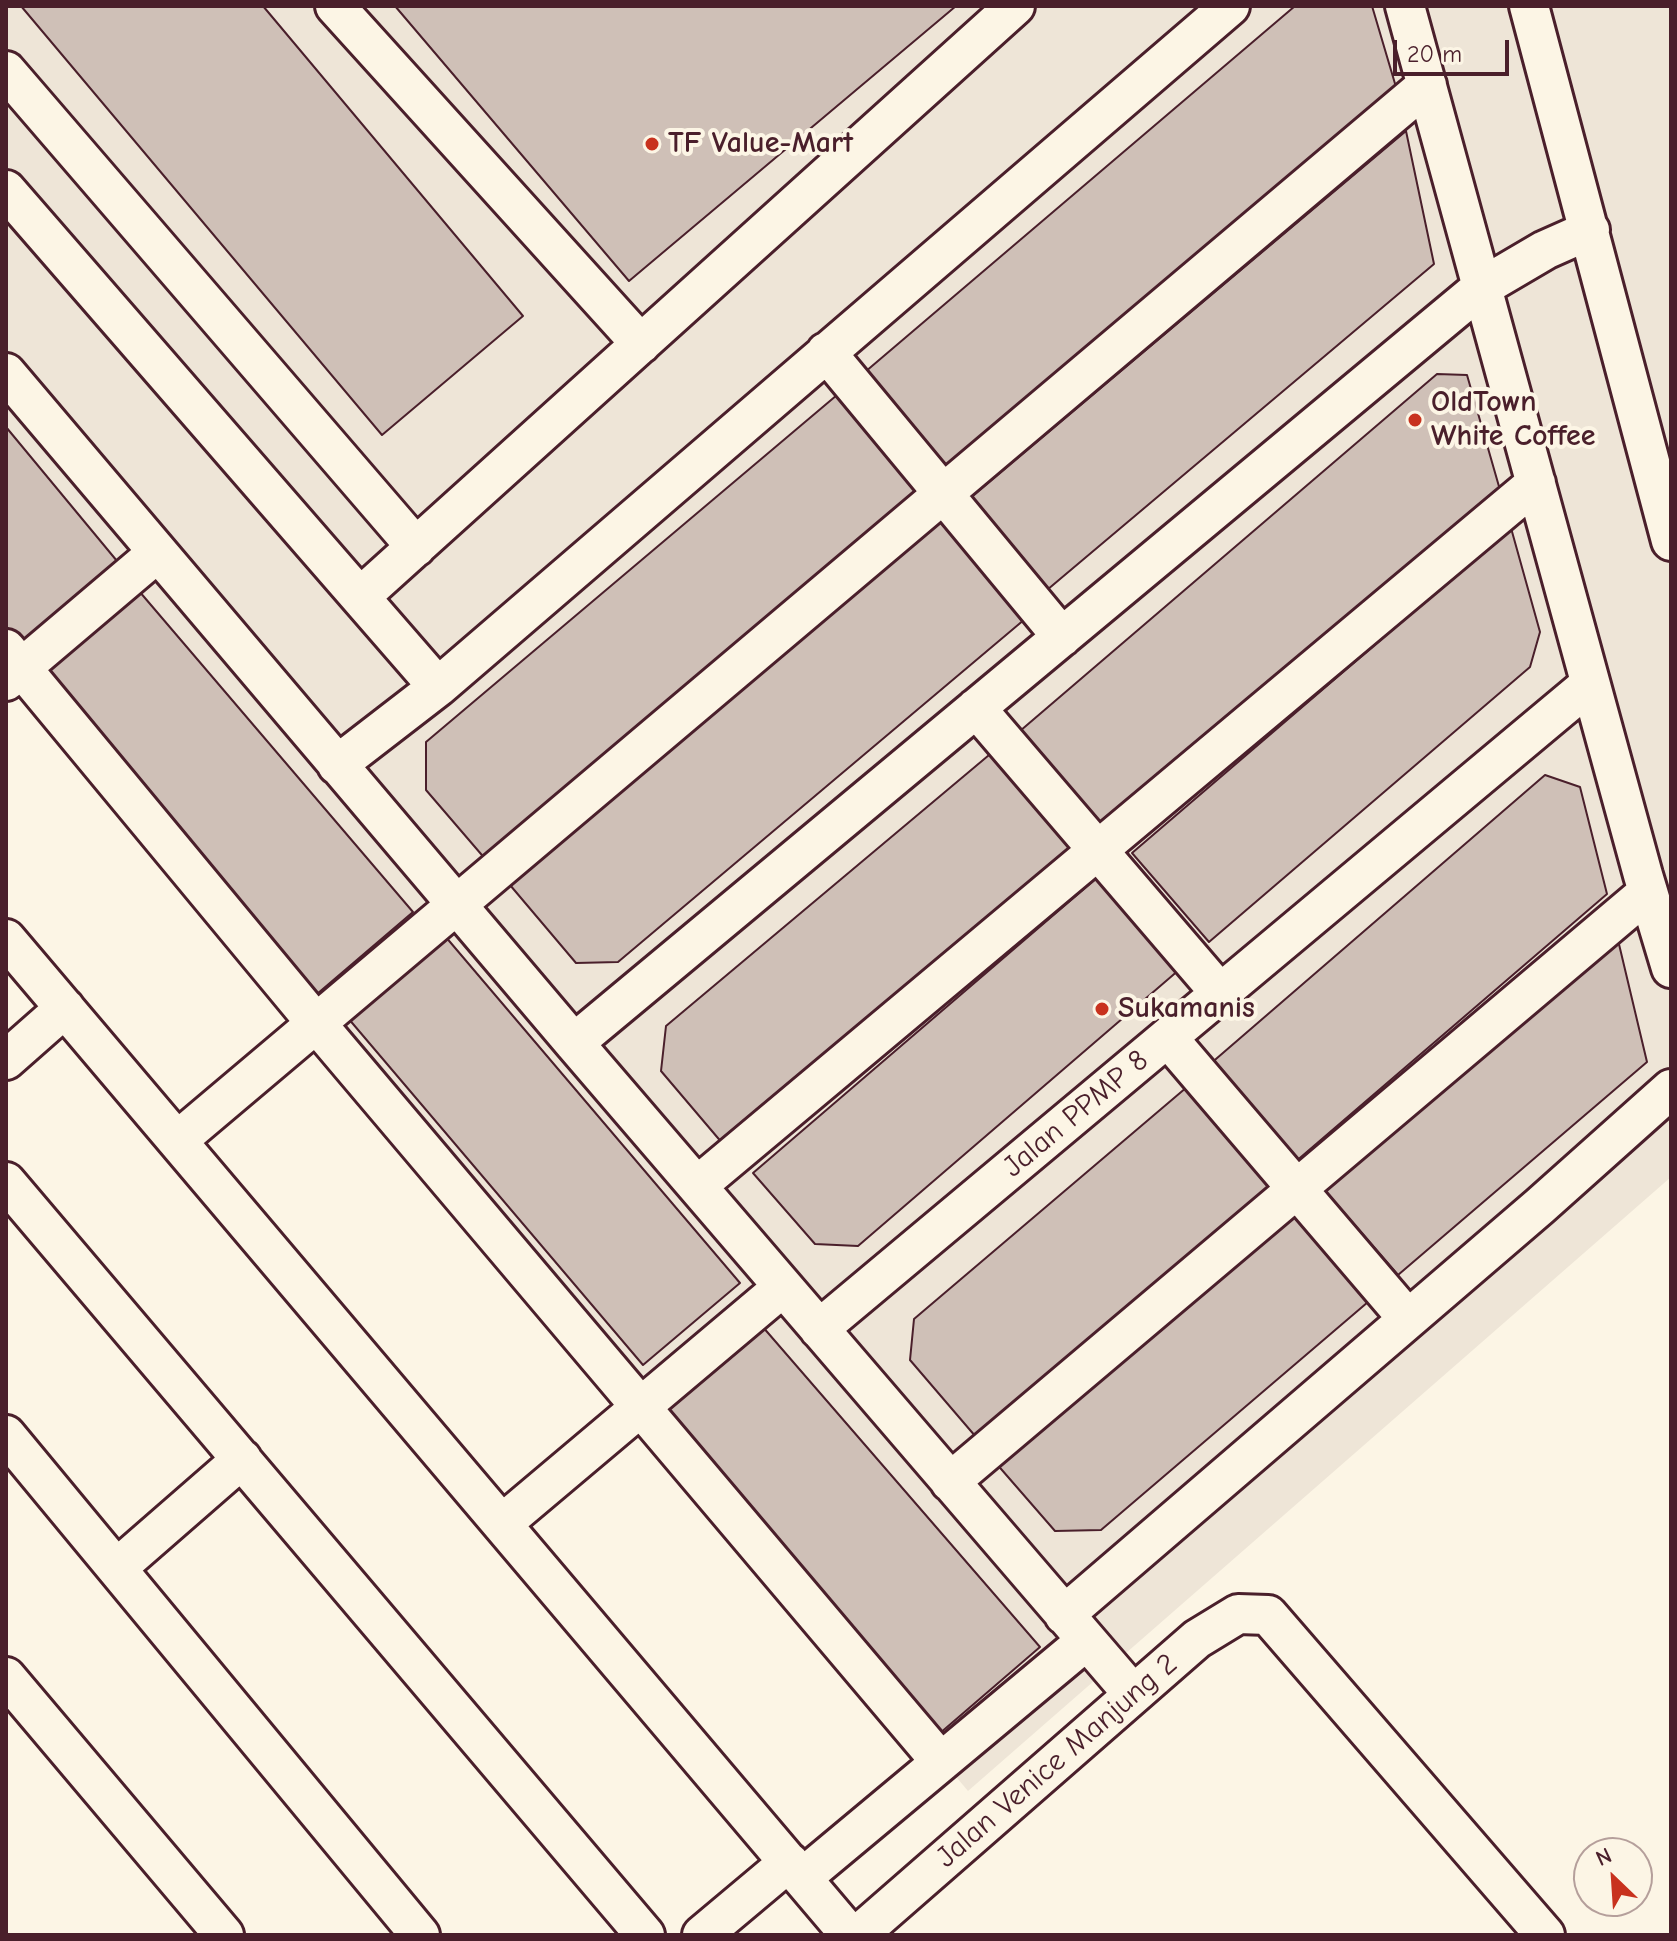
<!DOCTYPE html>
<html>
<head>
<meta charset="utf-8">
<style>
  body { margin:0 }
  #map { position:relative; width:1677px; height:1941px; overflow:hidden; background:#fcf5e5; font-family:"Comic Neue",sans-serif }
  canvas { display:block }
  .frame { position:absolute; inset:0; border:8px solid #4a1f2b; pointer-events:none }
  .north { position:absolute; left:1573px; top:1837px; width:80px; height:80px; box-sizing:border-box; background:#fcf5e5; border:2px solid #b59f9b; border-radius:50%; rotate:335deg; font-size:22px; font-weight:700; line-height:32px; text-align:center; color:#4a1f2b }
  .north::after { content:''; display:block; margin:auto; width:28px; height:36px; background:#c8321e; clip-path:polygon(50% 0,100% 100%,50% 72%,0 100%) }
  .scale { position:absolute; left:1393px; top:40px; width:116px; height:36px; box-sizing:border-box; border:4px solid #4a1f2b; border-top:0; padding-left:10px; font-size:24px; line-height:28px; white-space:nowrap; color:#4a1f2b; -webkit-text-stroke:6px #fcf5e5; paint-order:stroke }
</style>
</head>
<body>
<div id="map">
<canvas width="1677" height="1941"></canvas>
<div class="frame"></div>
<div class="north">N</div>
<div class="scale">20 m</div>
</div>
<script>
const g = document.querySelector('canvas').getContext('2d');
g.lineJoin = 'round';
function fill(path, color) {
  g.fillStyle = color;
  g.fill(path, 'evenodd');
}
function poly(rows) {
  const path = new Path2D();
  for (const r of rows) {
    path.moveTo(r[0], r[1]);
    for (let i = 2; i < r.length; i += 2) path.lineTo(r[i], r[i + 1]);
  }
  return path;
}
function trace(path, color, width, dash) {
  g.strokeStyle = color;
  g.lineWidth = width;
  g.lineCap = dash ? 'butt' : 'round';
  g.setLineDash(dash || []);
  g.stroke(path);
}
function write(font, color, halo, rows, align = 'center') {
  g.font = font + ' "Comic Neue",sans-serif';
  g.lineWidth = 8;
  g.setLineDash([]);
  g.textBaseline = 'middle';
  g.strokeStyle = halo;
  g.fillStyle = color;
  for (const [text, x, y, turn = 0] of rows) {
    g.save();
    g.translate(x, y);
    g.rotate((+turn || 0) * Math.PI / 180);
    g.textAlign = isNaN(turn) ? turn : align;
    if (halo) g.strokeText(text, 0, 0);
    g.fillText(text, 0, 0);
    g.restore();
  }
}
const built = poly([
  [6,6,1671,6,1671,1177,968,1791,6,646]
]);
const building = poly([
  [21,6,263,6,523,316,382,435,21,6],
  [395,6,956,6,629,281,395,6],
  [1295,6,1372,6,1396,87,944,468,865,372,1295,6],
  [1406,131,1434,264,1047,590,970,498,1406,131],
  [1437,374,1467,375,1500,490,1105,829,1020,731,1437,374],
  [837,395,916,491,487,861,426,790,426,742,837,395],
  [6,427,117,561,20,644,6,627,6,427],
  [941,521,1025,619,618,962,576,963,510,885,941,521],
  [1511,528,1540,632,1530,667,1209,942,1132,853,1511,528],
  [139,591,413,912,317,994,42,673,139,591],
  [995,750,1078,848,723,1144,661,1071,666,1026,995,750],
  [1545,775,1580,787,1607,894,1294,1163,1209,1065,1545,775],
  [1099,876,1180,969,858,1246,815,1244,753,1173,1099,876],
  [439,929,740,1283,643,1365,342,1011,439,929],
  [1618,940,1647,1062,1398,1275,1325,1191,1618,940],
  [1187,1087,1272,1186,976,1437,910,1360,914,1319,1187,1087],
  [1295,1204,1375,1296,1101,1530,1055,1531,995,1462,1295,1204],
  [762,1326,1040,1647,939,1734,661,1413,762,1326]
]);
const minor = poly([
  [335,6,641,344],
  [1405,6,1643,875,1671,968],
  [1529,6,1671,541],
  [6,71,416,547],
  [6,190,438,687],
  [826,352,1062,637],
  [6,373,574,1043,1133,1694],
  [360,597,1015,6],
  [6,649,316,1023,941,1762],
  [6,681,157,553],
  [976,708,1221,994],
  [337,765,438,687,1230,6],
  [6,939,850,1935],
  [1168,1038,1408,1319],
  [574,1043,1482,287,1545,250,1590,230],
  [6,1060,65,1008],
  [178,1140,1427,85],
  [6,1182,645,1935],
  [697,1186,1536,483],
  [819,1329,1590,684],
  [6,1435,420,1935],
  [950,1482,1648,892],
  [503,1523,783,1287],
  [117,1568,242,1459],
  [1064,1615,1540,1206,1671,1089],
  [6,1677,224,1935],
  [802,1878,1086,1641],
  [702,1935,789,1862],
  [858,1935,1197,1639,1238,1614,1268,1615,1545,1935]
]);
const markers = [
  [652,144,8,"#c8321e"],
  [1415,420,8,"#c8321e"],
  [1102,1009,8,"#c8321e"]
];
const poiNames = [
  ["TF Value-Mart",668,144],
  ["OldTown",1431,403],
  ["White Coffee",1431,437],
  ["Sukamanis",1118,1009]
];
const streetNames = [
  ["Jalan PPMP 8",1076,1114,-40],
  ["Jalan Venice Manjung 2",1057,1761,-41]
];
fill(built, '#eee5d7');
fill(building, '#cfc0b7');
trace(building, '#4a1f2b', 2);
trace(minor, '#4a1f2b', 44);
trace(minor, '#fcf5e5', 38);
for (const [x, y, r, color] of markers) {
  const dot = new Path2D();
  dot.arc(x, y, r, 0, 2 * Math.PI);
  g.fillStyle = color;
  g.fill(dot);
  trace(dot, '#fcf5e5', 3);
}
write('bold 30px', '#4a1f2b', '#fcf5e5', poiNames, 'left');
write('30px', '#4a1f2b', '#fcf5e5', streetNames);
</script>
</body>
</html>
